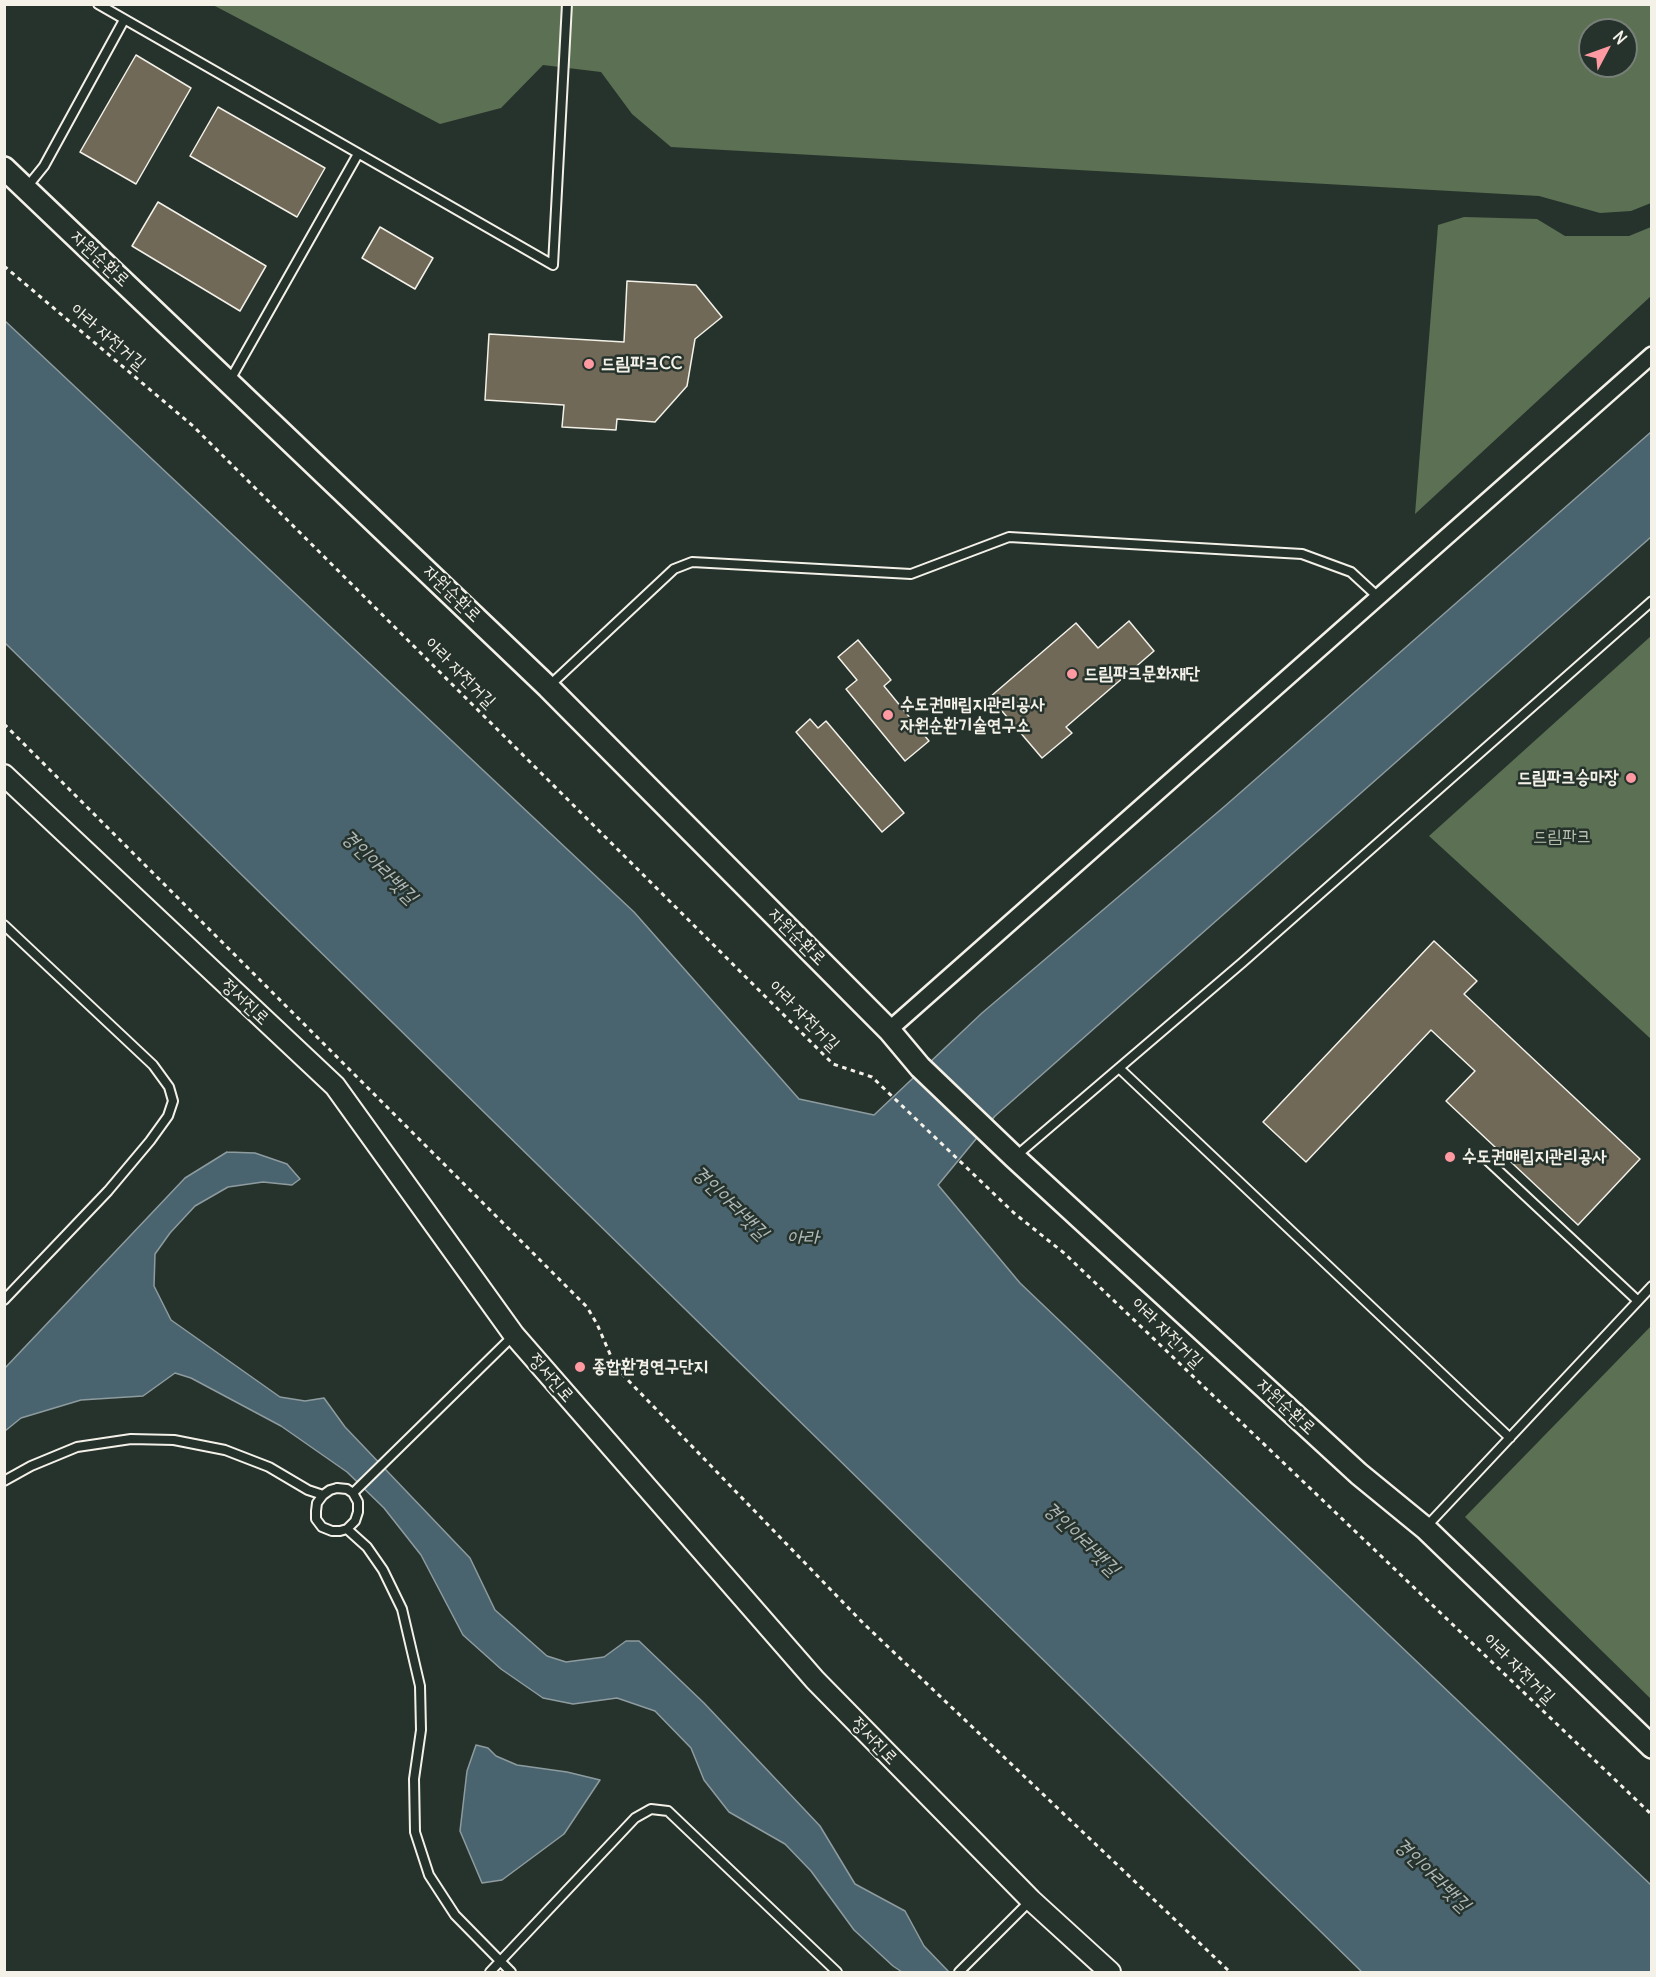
<!DOCTYPE html>
<html>
<head>
<meta charset="utf-8">
<style>
  body { margin:0 }
  #map { position:relative; width:1656px; height:1977px; overflow:hidden; background:#26332d; font-family:Delius,sans-serif }
  canvas { display:block }
  .frame { position:absolute; inset:0; border:6px solid #f4f1e8; pointer-events:none }
  .north { position:absolute; left:1578px; top:18px; width:60px; height:60px; box-sizing:border-box; background:#26332d; border:2px solid #787f78; border-radius:50%; rotate:49deg; font-size:16px; font-weight:700; line-height:24px; text-align:center; color:#f4f1e8 }
  .north::after { content:''; display:block; margin:auto; width:21px; height:27px; background:#ff9aa2; clip-path:polygon(50% 0,100% 100%,50% 72%,0 100%) }
</style>
</head>
<body>
<div id="map">
<canvas width="1656" height="1977"></canvas>
<div class="frame"></div>
<div class="north">N</div>
</div>
<script>
const g = document.querySelector('canvas').getContext('2d');
g.lineJoin = 'round';
function fill(path, color) {
  g.fillStyle = color;
  g.fill(path, 'evenodd');
}
function poly(rows) {
  const path = new Path2D();
  for (const r of rows) {
    path.moveTo(r[0], r[1]);
    for (let i = 2; i < r.length; i += 2) path.lineTo(r[i], r[i + 1]);
  }
  return path;
}
function trace(path, color, width, dash) {
  g.strokeStyle = color;
  g.lineWidth = width;
  g.lineCap = dash ? 'butt' : 'round';
  g.setLineDash(dash || []);
  g.stroke(path);
}
function write(font, color, halo, rows, align = 'center') {
  g.font = font + ' Delius,"Poor Story",sans-serif';
  g.lineWidth = 5;
  g.setLineDash([]);
  g.textBaseline = 'middle';
  g.strokeStyle = halo;
  g.fillStyle = color;
  for (const [text, x, y, turn = 0] of rows) {
    g.save();
    g.translate(x, y);
    g.rotate((+turn || 0) * Math.PI / 180);
    g.textAlign = isNaN(turn) ? turn : align;
    if (halo) g.strokeText(text, 0, 0);
    g.fillText(text, 0, 0);
    g.restore();
  }
}
const green = poly([
  [213,5,1651,5,1651,203,1631,211,1600,213,1539,196,671,147,632,114,601,72,543,65,501,108,440,124],
  [1590,30,1626,30,1626,66,1590,66],
  [1464,217,1537,219,1565,236,1629,236,1651,227,1651,296,1415,514,1438,225],
  [1651,636,1651,1039,1429,836],
  [1651,1326,1651,1699,1465,1517]
]);
const water = poly([
  [4,320,634,912,799,1099,874,1115,982,1013,1225,806,1651,432,1651,537,995,1116,938,1185,1020,1283,1651,1885,1651,1972,1362,1972,5,643,4,320],
  [227,1152,255,1153,287,1164,300,1179,292,1185,263,1182,228,1187,195,1206,170,1233,155,1254,154,1286,171,1320,280,1397,305,1401,324,1398,345,1427,470,1558,495,1610,547,1656,566,1662,604,1657,626,1641,639,1641,704,1703,820,1826,855,1884,905,1911,924,1946,949,1972,902,1972,893,1966,854,1930,811,1871,785,1844,729,1812,704,1780,691,1748,655,1711,617,1698,573,1704,543,1698,501,1669,463,1635,421,1555,384,1508,347,1472,281,1426,191,1378,175,1373,143,1396,81,1400,21,1418,5,1431,5,1368,185,1178,227,1152],
  [476,1745,488,1748,496,1756,517,1765,567,1772,600,1780,564,1834,502,1880,482,1883,460,1831,467,1771,476,1745]
]);
const building = poly([
  [136,55,191,88,136,184,80,152,136,55],
  [218,107,325,168,297,217,190,156,218,107],
  [158,202,266,266,240,311,132,246,158,202],
  [380,227,433,258,415,289,362,258,380,227],
  [627,281,696,285,722,317,695,339,687,386,655,422,617,419,616,430,562,427,564,405,485,400,489,334,624,342,627,281],
  [1129,621,1154,651,1066,727,1072,733,1042,758,990,697,1076,623,1098,648,1129,621],
  [858,640,891,680,884,686,929,741,905,761,846,689,857,680,838,657,858,640],
  [810,719,818,728,826,721,904,813,882,832,796,732,810,719],
  [1434,941,1477,981,1464,994,1640,1159,1578,1225,1446,1101,1475,1071,1431,1030,1306,1162,1263,1122,1434,941]
]);
const path = poly([
  [4,266,193,426,833,1064,872,1077,1014,1213,1064,1253,1652,1815],
  [4,724,587,1307,597,1324,613,1361,624,1376,863,1623,1230,1972]
]);
const service = poly([
  [98,4,553,265,567,4],
  [27,187,44,166,124,20],
  [230,380,358,154],
  [549,686,674,569,692,562,911,574,1009,537,1302,554,1351,572,1377,596],
  [4,925,153,1065,169,1087,173,1101,168,1116,150,1141,108,1191,4,1300],
  [1119,1068,1510,1438],
  [1016,1156,1243,962,1652,601],
  [1486,1159,1638,1301],
  [4,1481,31,1466,77,1447,131,1439,174,1440,225,1450,269,1467,308,1490,323,1495],
  [337,1488,347,1489,353,1493,358,1502,358,1512,355,1521,347,1529,340,1531,332,1531,322,1527,316,1519,316,1511,317,1503,323,1495,330,1490,337,1488],
  [353,1493,513,1336],
  [1426,1527,1652,1286],
  [347,1529,367,1547,383,1570,402,1609,420,1686,421,1730,414,1779,415,1832,429,1875,455,1915,511,1972],
  [490,1972,635,1818,651,1809,668,1811,837,1972],
  [959,1972,1030,1901]
]);
const minor = poly([
  [889,1030,1652,355]
]);
const tertiary = poly([
  [4,775,335,1086,514,1335,815,1680,1031,1900,1110,1972]
]);
const secondary = poly([
  [4,168,548,687,889,1030,920,1067,1014,1157,1359,1474,1425,1528,1652,1747]
]);
const markers = [
  [589,364,6,"#ff9aa2"],
  [1072,674,6,"#ff9aa2"],
  [888,715,6,"#ff9aa2"],
  [1631,778,6,"#ff9aa2"],
  [1450,1157,6,"#ff9aa2"],
  [580,1367,6,"#ff9aa2"]
];
const streetNames = [
  ["자원순환로",100,259,43],
  ["아라 자전거길",108,337,40],
  ["자원순환로",452,594,44],
  ["아라 자전거길",460,673,45],
  ["자원순환로",797,937,45],
  ["정서진로",245,1002,43],
  ["아라 자전거길",804,1016,45],
  ["아라 자전거길",1167,1333,44],
  ["정서진로",551,1378,49],
  ["자원순환로",1286,1407,43],
  ["아라 자전거길",1519,1669,44],
  ["정서진로",874,1741,46]
];
const poiNames = [
  ["드림파크CC",601,364],
  ["드림파크문화재단",1084,674],
  ["수도권매립지관리공사",900,705],
  ["자원순환기술연구소",900,726],
  ["드림파크승마장",1619,778,"right"],
  ["수도권매립지관리공사",1462,1157],
  ["종합환경연구단지",592,1367]
];
const parkNames = [
  ["드림파크",1562,837]
];
const waterNames = [
  ["경인아라뱃길",379,867,44],
  ["경인아라뱃길",730,1203,44],
  ["아라",803,1238],
  ["경인아라뱃길",1081,1539,44],
  ["경인아라뱃길",1432,1875,44]
];
fill(green, '#5c7053');
fill(water, '#4a646f');
trace(water, '#8e9c9f', 1.5);
fill(building, '#706958');
trace(building, '#f4f1e8', 1.5);
trace(service, '#f4f1e8', 12);
trace(minor, '#f4f1e8', 20);
trace(tertiary, '#f4f1e8', 24);
trace(secondary, '#f4f1e8', 26);
trace(path, '#f4f1e8', 3, [4.5, 4.5]);
trace(service, '#26332d', 8);
trace(minor, '#26332d', 15);
trace(tertiary, '#26332d', 20);
trace(secondary, '#26332d', 21);
for (const [x, y, r, color] of markers) {
  const dot = new Path2D();
  dot.arc(x, y, r, 0, 2 * Math.PI);
  g.fillStyle = color;
  g.fill(dot);
  trace(dot, '#26332d', 2);
}
write('18px', '#f4f1e8', '#26332d', streetNames);
write('bold 18px', '#f4f1e8', '#26332d', poiNames, 'left');
write('18px', '#b7bdac', '#26332d', parkNames);
write('italic 20px', '#b0b9b8', '#26332d', waterNames);
</script>
</body>
</html>
